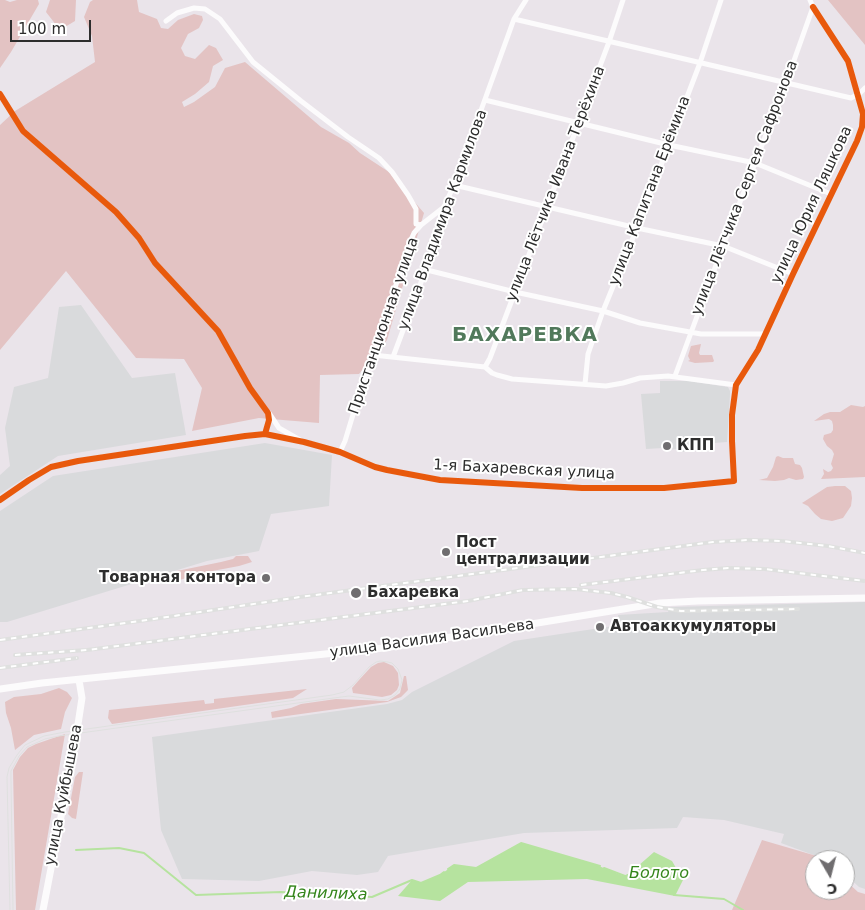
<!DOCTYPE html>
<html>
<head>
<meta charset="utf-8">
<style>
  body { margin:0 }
  #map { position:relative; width:865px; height:910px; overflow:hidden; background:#eae4ea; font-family:"DejaVu Sans",sans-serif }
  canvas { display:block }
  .north { position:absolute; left:805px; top:850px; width:50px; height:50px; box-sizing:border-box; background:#fff; border:1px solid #ababab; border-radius:50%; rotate:172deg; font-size:14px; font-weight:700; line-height:20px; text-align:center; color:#2d2d2d }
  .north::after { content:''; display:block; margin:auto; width:18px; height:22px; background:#6f6d6f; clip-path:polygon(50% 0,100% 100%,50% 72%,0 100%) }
  .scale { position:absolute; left:10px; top:20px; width:81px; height:22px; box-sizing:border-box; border:2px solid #2d2d2d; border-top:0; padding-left:6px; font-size:15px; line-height:18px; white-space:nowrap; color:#2d2d2d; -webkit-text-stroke:4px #fff; paint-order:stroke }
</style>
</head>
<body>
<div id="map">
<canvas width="865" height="910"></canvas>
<div class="north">С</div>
<div class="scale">100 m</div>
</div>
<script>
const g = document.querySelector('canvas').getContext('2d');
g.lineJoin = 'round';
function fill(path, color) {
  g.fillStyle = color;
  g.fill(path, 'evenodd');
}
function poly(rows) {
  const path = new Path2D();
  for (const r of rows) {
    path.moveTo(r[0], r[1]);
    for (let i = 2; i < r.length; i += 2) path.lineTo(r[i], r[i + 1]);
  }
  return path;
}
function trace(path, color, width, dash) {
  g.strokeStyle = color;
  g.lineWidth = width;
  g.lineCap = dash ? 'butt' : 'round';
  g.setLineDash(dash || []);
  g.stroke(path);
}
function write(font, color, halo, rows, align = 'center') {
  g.font = font + ' "DejaVu Sans",sans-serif';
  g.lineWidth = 4;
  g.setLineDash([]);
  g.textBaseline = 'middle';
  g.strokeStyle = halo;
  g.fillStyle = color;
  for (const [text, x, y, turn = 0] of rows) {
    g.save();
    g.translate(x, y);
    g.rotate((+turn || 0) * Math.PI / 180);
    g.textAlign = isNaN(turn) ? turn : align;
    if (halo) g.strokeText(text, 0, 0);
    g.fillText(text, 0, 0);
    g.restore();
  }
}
const industrial = poly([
  [81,305,132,378,175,373,186,435,58,456,0,494,0,475,10,466,5,428,14,387,48,378,59,307],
  [660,381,689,381,728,387,730,391,730,395,727,442,687,445,687,451,683,452,682,452,679,449,664,450,663,448,646,449,641,394,660,393],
  [265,443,332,455,329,506,271,514,259,551,207,561,7,622,0,622,0,511,53,476],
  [865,602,865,889,859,887,845,874,845,860,827,860,781,843,784,834,724,820,683,817,677,828,524,833,388,856,378,872,357,875,312,871,259,881,182,879,161,830,152,737,387,704,402,700,412,692,514,641,620,625,618,615,668,612,670,607]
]);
const green = poly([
  [0,0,5,0,10,2,17,0,38,0,39,4,11,52,0,68],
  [50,0,76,0,75,21,60,30,46,12],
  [93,0,137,0,139,12,157,19,161,28,168,29,178,20,194,14,202,16,203,20,199,28,188,34,181,48,185,56,195,59,209,45,216,48,223,60,213,66,209,82,195,94,182,102,184,107,194,102,215,87,225,68,245,62,321,127,349,143,360,153,389,172,424,213,387,340,359,374,320,375,319,423,259,418,192,431,202,388,184,359,136,358,66,271,0,350,0,125,15,111,95,62,92,36,84,17,90,2],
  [828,0,865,0,865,45],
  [701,344,699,353,700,355,712,355,714,361,713,362,695,363,688,361,690,360,688,356,691,346],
  [851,405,863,407,865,406,865,477,821,479,824,474,823,469,828,472,831,471,833,468,831,464,834,454,832,450,827,446,823,439,824,435,831,433,833,430,833,425,832,421,829,419,814,421,824,414,830,412,840,412],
  [778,456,783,458,793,458,795,464,800,465,802,468,804,477,803,479,796,480,789,478,784,480,775,481,759,480,767,478,773,467,776,457],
  [835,486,845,486,851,491,852,498,851,506,843,518,832,521,821,519,815,514,808,506,802,503,827,487],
  [236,556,248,556,252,562,239,566,207,572,202,575,195,575,177,581,164,583,159,577,172,572,221,562,233,559],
  [384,662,393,666,398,673,399,685,397,690,391,695,382,697,353,693,352,688,359,680,371,667,378,663],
  [404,676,406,676,408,690,401,697,387,702,272,718,271,712,291,708,301,704,336,699,388,701,400,693],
  [59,688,67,692,72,698,65,712,61,729,34,735,15,750,11,728,6,713,5,702,14,697,41,694],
  [307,689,293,698,112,724,108,718,109,710,204,700,205,704,214,703,214,699],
  [65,734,35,910,16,910,13,770,20,757,28,748,36,744],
  [79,772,83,772,76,819,72,818,68,814,75,777],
  [762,840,820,857,823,860,815,860,815,890,845,890,845,880,858,892,865,894,865,910,732,910]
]);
const water = poly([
  [521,843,594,864,623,876,630,873,654,852,672,861,683,880,675,896,587,879,468,882,440,901,398,896,412,880,421,883,440,875,454,865,476,868]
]);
const stream = poly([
  [76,850,119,848,144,853,196,895,281,892,372,897,412,880,421,883,440,875,444,872],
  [604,868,625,876],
  [448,869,454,865,476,868,521,843,600,866],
  [674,895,724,899,743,910]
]);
const minor = poly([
  [514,19,851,98,859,94,865,88],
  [166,21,177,13,194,8,205,9,220,19,253,62,301,101,348,137,379,158,392,172,408,195,416,209,416,224,421,225],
  [0,94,23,131,116,212,139,238,155,263,218,331,250,388,268,413,269,420,265,434],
  [485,100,669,145,755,163,831,194],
  [454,185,637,228,723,246,793,274],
  [427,270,515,292,603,311,640,323,701,334,765,334],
  [373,355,485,367,492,373,497,375,512,379,606,386,623,383,640,378,668,376,736,385],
  [393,357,444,221,444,207,454,185,514,19,526,0],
  [485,367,490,358,515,292,609,42,623,0],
  [675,376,723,246,786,83,813,7,810,0],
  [585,384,588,354,603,311,637,228,700,63,721,0],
  [269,413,279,428,300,440],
  [340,452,345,441,365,375,373,355,410,242,414,233,421,225,444,207],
  [0,500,29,480,51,467,78,461,245,436,265,434,304,442,340,452,375,467,387,470,440,480,582,488,664,488,734,481,732,441,732,415,736,385,758,350,793,274,857,141,862,127,863,114,848,61,813,7]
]);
const secondary = poly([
  [0,689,42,683,384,648,660,603,698,601,865,598],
  [43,910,75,744,82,698,79,680]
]);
const tram = poly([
  [10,910,7,777,9,768,17,755,25,745,44,736,65,732,332,695,344,692,353,685,369,667,376,662,380,661,388,662,392,663,398,669,402,680,400,689,395,695,388,699,380,700,349,696,341,697,59,736,45,739,27,747,19,756,11,771,11,780,13,910]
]);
const rail = poly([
  [581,585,703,570,728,568,765,569,865,581],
  [0,640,147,620,300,597,713,542,748,540,782,541,828,546,865,553],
  [15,655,87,650,468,601,523,590,575,589,611,593,627,597,657,607,681,611,798,609],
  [0,668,77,658]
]);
const cycleway = poly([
  [0,94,23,131,116,212,139,238,155,263,218,331,250,388,268,413,269,420,265,434],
  [0,500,29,480,51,467,78,461,245,436,265,434,304,442,340,452,375,467,387,470,440,480,582,488,664,488,734,481,732,441,732,415,736,385,758,350,793,274,857,141,862,127,863,114,848,61,813,7]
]);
const markers = [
  [667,446,5,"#6f6d6f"],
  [446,552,5,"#6f6d6f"],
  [266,578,5,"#6f6d6f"],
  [356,593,6,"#6f6d6f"],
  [600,627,5,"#6f6d6f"]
];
const streetNames = [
  ["улица Лётчика Ивана Терёхина",556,184,-69],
  ["улица Лётчика Сергея Сафронова",745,188,-69],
  ["улица Капитана Ерёмина",650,191,-69],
  ["улица Юрия Ляшкова",812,205,-65],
  ["улица Владимира Кармилова",443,220,-70],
  ["Пристанционная улица",384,326,-71],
  ["1-я Бахаревская улица",524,470,3],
  ["улица Василия Васильева",432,639,-8],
  ["улица Куйбышева",64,795,-79]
];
const poiNames = [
  ["КПП",677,446],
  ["Пост",456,543],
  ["централизации",456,560],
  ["Товарная контора",256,578,"right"],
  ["Бахаревка",367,593],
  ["Автоаккумуляторы",610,627]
];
const waterNames = [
  ["Болото",659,874],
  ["Данилиха",326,894,2]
];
const districtNames = [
  ["БАХАРЕВКА",525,336]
];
fill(industrial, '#d9dadc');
fill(green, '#e3c3c3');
fill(water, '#b6e39f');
trace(stream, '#b6e39f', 2);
trace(minor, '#fcfbfc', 5);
trace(secondary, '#fcfbfc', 7);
trace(tram, '#dfe0df', 1);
trace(rail, '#dfe0df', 4);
trace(rail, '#fff', 2, [5.5]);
trace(cycleway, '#e8590c', 6);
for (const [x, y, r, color] of markers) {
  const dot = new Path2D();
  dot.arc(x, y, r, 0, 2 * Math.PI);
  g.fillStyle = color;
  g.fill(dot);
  trace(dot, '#fff', 2);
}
write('15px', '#2d2d2d', '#fff', streetNames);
write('bold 15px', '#2d2d2d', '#fff', poiNames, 'left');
write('italic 16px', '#34851b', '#fff', waterNames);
g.letterSpacing = '1px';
write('bold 20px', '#51795b', '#fff', districtNames);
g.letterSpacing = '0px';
</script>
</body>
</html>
